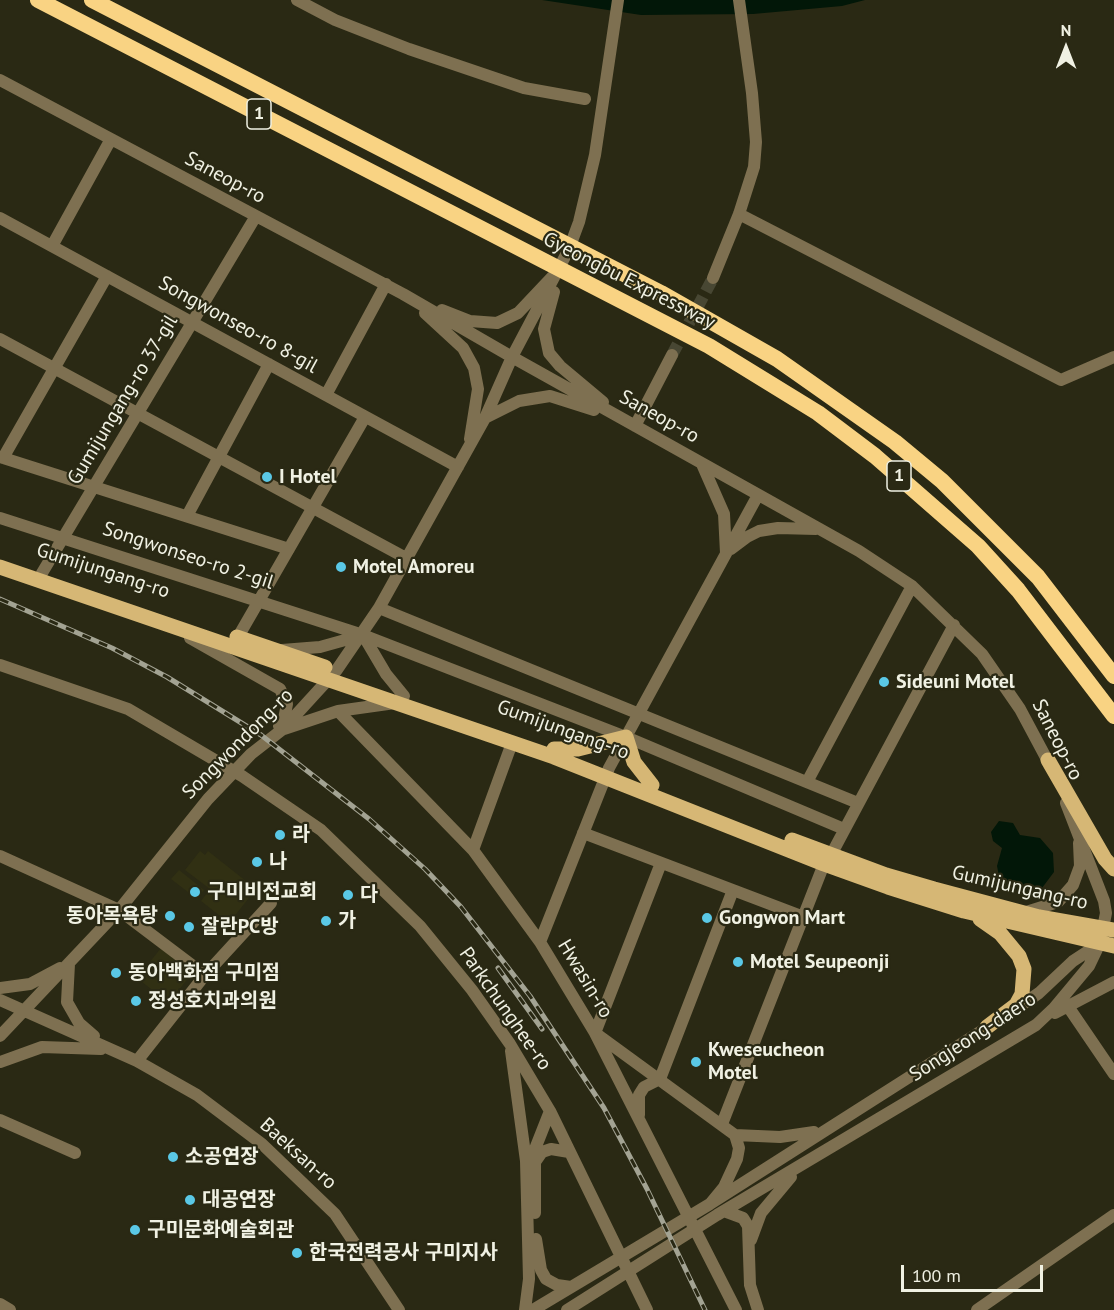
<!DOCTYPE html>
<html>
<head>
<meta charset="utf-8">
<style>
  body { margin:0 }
  #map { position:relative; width:1114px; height:1310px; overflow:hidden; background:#2a2914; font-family:"PT Sans",sans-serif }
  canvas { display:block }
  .north { position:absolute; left:1036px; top:18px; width:60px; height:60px; -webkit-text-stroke:4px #2a2914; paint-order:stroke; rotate:0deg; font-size:16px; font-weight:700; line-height:24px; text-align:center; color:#f0f1e3 }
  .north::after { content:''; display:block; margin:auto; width:21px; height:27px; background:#f0f1e3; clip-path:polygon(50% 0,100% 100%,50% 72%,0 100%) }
  .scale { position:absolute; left:901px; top:1265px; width:142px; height:27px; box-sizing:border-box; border:3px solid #f0f1e3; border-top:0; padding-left:8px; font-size:18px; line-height:21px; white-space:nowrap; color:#f0f1e3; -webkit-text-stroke:4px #2a2914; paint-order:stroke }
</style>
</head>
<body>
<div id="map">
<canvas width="1114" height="1310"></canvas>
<div class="north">N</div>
<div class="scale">100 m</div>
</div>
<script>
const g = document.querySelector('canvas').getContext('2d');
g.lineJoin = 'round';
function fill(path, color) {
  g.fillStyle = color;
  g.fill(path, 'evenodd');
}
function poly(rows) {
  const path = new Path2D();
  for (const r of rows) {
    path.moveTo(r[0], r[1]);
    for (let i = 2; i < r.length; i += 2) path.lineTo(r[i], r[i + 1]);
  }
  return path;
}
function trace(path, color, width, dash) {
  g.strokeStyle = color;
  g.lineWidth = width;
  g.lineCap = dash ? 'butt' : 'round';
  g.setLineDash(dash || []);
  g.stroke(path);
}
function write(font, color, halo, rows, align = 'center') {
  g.font = font + ' "PT Sans","Noto Sans KR",sans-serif';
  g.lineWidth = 4.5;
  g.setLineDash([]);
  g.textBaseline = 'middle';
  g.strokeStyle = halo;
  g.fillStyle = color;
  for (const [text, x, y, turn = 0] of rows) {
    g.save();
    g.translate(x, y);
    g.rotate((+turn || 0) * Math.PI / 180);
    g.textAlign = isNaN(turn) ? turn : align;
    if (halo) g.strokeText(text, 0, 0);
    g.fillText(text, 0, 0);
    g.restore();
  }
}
const built = poly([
  [200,851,205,855,208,851,256,889,229,923,201,901,210,889,185,870],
  [179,870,204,890,197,899,171,879],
  [161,948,192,973,169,1003,137,978]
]);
const water = poly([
  [542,0,865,0,842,6,753,14,641,15],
  [999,821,1013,823,1020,835,1040,838,1053,853,1054,872,1042,888,1023,893,1005,884,999,876,997,866,1002,848,993,841,991,832]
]);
const minorTunnel = poly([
  [672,355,713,278]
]);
const minor = poly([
  [297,0,335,20,409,49,524,88,585,99],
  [0,80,403,294,512,357,859,551,912,586,982,654,1020,709,1051,767],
  [739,214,1061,380,1114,357],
  [0,218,458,467],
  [52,246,111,139],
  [713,278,739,214,754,167,756,142,752,93,739,0],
  [554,292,544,329,549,353,560,366,603,402],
  [442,310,470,321,497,323,518,313,552,277],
  [425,313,463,348,474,368,478,389,470,439],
  [0,339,406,558],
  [326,395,386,284],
  [485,418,519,401,550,396,594,410],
  [635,426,672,355],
  [0,457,289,549],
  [3,458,107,276],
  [702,464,724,514,726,553],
  [187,516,269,364],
  [0,518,363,635,626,737,844,829],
  [731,549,747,537,759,531,778,528,816,529],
  [42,573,256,216],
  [379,608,858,803],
  [363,635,386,674,404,696],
  [238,637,365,417],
  [190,638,280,689,287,704,284,719,279,726],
  [282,650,320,647,363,635],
  [0,665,128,709,242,776,321,830,420,926,472,990,510,1044,550,1111,647,1310],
  [338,711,473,850,540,942,595,1033,736,1310],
  [284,729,338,711,395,703],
  [807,782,912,586],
  [583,833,804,917],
  [473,850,512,743],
  [831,855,954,625],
  [0,856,119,910,205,975],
  [1023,913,1058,902,1073,885,1080,866,1079,843],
  [540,942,609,768,758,495],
  [69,964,67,1002,79,1023,94,1036],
  [0,988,30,984,60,968],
  [0,1000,137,1061,197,1095,262,1144,335,1214,399,1310],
  [1067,1005,1114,1074],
  [1013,1011,1039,993,1073,961,1099,944],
  [1055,1013,1114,982],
  [595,1033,661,863],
  [0,1036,119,910,208,799,251,754,283,729,336,671,379,608,485,418,512,357,569,249,579,222,595,155,618,0],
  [511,1051,526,1161,529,1279,525,1310],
  [137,1061,205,975,271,903],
  [0,1062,42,1047,101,1049],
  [660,1079,733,890],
  [639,1115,639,1095,644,1087,660,1079],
  [0,1120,75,1153],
  [722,1124,824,864],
  [735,1135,780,1137,814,1132],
  [535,1162,542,1152,551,1149,569,1152],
  [710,1204,994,1023],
  [724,1211,743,1218,748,1226,750,1285,758,1310],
  [535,1213,535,1149,550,1111],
  [536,1239,541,1270,546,1279,557,1285,571,1287],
  [751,1240,761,1213,791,1177],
  [0,1304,10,1310],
  [533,1310,710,1204,724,1187,737,1159,739,1148,735,1135,598,1035],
  [567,1310,717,1215,1036,1025,1054,1008,1089,966,1100,943,1106,913,1104,901,1066,803],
  [977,1310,1114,1215]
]);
const major = poly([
  [0,567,554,757,824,864,888,887,964,911,1114,946],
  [237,637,325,667],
  [554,749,578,749,626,737,634,762,652,785],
  [1048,760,1105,859,1114,869],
  [792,840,886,875,934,889,1039,917,1114,930],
  [980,919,1000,933,1019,956,1024,969,1022,994,1016,1005,987,1027]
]);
const highway = poly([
  [38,0,709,346,818,413,875,456,978,546,1018,590,1114,716],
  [92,0,661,293,777,359,895,442,942,481,1038,577,1114,676]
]);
const rail = poly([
  [0,599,112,648,167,677,261,735,369,819,425,869,461,907,530,996,604,1108,647,1189,705,1310],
  [498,968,542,1029]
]);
const markers = [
  [267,477,6,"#5ac8e6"],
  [341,567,6,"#5ac8e6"],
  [884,682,6,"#5ac8e6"],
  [280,835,6,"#5ac8e6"],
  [257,862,6,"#5ac8e6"],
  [195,892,6,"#5ac8e6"],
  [348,895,6,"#5ac8e6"],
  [170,916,6,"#5ac8e6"],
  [707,918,6,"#5ac8e6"],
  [326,921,6,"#5ac8e6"],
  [189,927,6,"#5ac8e6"],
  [738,962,6,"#5ac8e6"],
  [116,973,6,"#5ac8e6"],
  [136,1001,6,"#5ac8e6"],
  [696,1062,6,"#5ac8e6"],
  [173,1157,6,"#5ac8e6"],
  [190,1200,6,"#5ac8e6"],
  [135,1230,6,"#5ac8e6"],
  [297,1253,6,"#5ac8e6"]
];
const shields = [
  [259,114,24],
  [899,476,24]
];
const shieldNames = [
  ["1",259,114],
  ["1",899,476]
];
const streetNames = [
  ["Saneop-ro",225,178,28],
  ["Gyeongbu Expressway",629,281,27],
  ["Songwonseo-ro 8-gil",238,325,29],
  ["Gumijungang-ro 37-gil",123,400,-59],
  ["Saneop-ro",659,417,29],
  ["Songwonseo-ro 2-gil",188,556,18],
  ["Gumijungang-ro",103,571,18],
  ["Gumijungang-ro",563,730,20],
  ["Saneop-ro",1057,740,63],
  ["Songwondong-ro",238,744,-45],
  ["Gumijungang-ro",1020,888,13],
  ["Hwasin-ro",585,979,59],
  ["Parkchunghee-ro",505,1009,55],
  ["Songjeong-daero",973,1037,-33],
  ["Baeksan-ro",298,1154,42]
];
const poiNames = [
  ["I Hotel",279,477],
  ["Motel Amoreu",353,567],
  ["Sideuni Motel",896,682],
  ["라",292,835],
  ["나",269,862],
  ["구미비전교회",207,892],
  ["다",360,895],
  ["동아목욕탕",158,916,"right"],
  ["Gongwon Mart",719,918],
  ["가",338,921],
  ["잘란PC방",201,927],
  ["Motel Seupeonji",750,962],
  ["동아백화점 구미점",128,973],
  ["정성호치과의원",148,1001],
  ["Kweseucheon",708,1050],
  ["Motel",708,1073],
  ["소공연장",185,1157],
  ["대공연장",202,1200],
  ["구미문화예술회관",147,1230],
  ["한국전력공사 구미지사",309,1253]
];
fill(built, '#313013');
fill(water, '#021708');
trace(minorTunnel, '#484733', 12, [12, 6]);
trace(minor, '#7e7051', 12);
trace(major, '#d6b775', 15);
trace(highway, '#f9d383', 16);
trace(rail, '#a3a393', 5);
trace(rail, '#2a2914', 3, [9]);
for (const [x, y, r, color] of markers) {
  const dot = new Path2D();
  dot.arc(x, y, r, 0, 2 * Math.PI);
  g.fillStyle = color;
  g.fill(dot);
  trace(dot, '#2a2914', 2);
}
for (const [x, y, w] of shields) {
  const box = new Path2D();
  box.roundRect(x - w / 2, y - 15, w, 30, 4.5);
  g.fillStyle = '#2a2914';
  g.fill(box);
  trace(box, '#f0f1e3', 1.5);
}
write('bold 18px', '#f0f1e3', null, shieldNames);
write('20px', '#f0f1e3', '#2a2914', streetNames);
write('bold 20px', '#f0f1e3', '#2a2914', poiNames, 'left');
</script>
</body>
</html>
